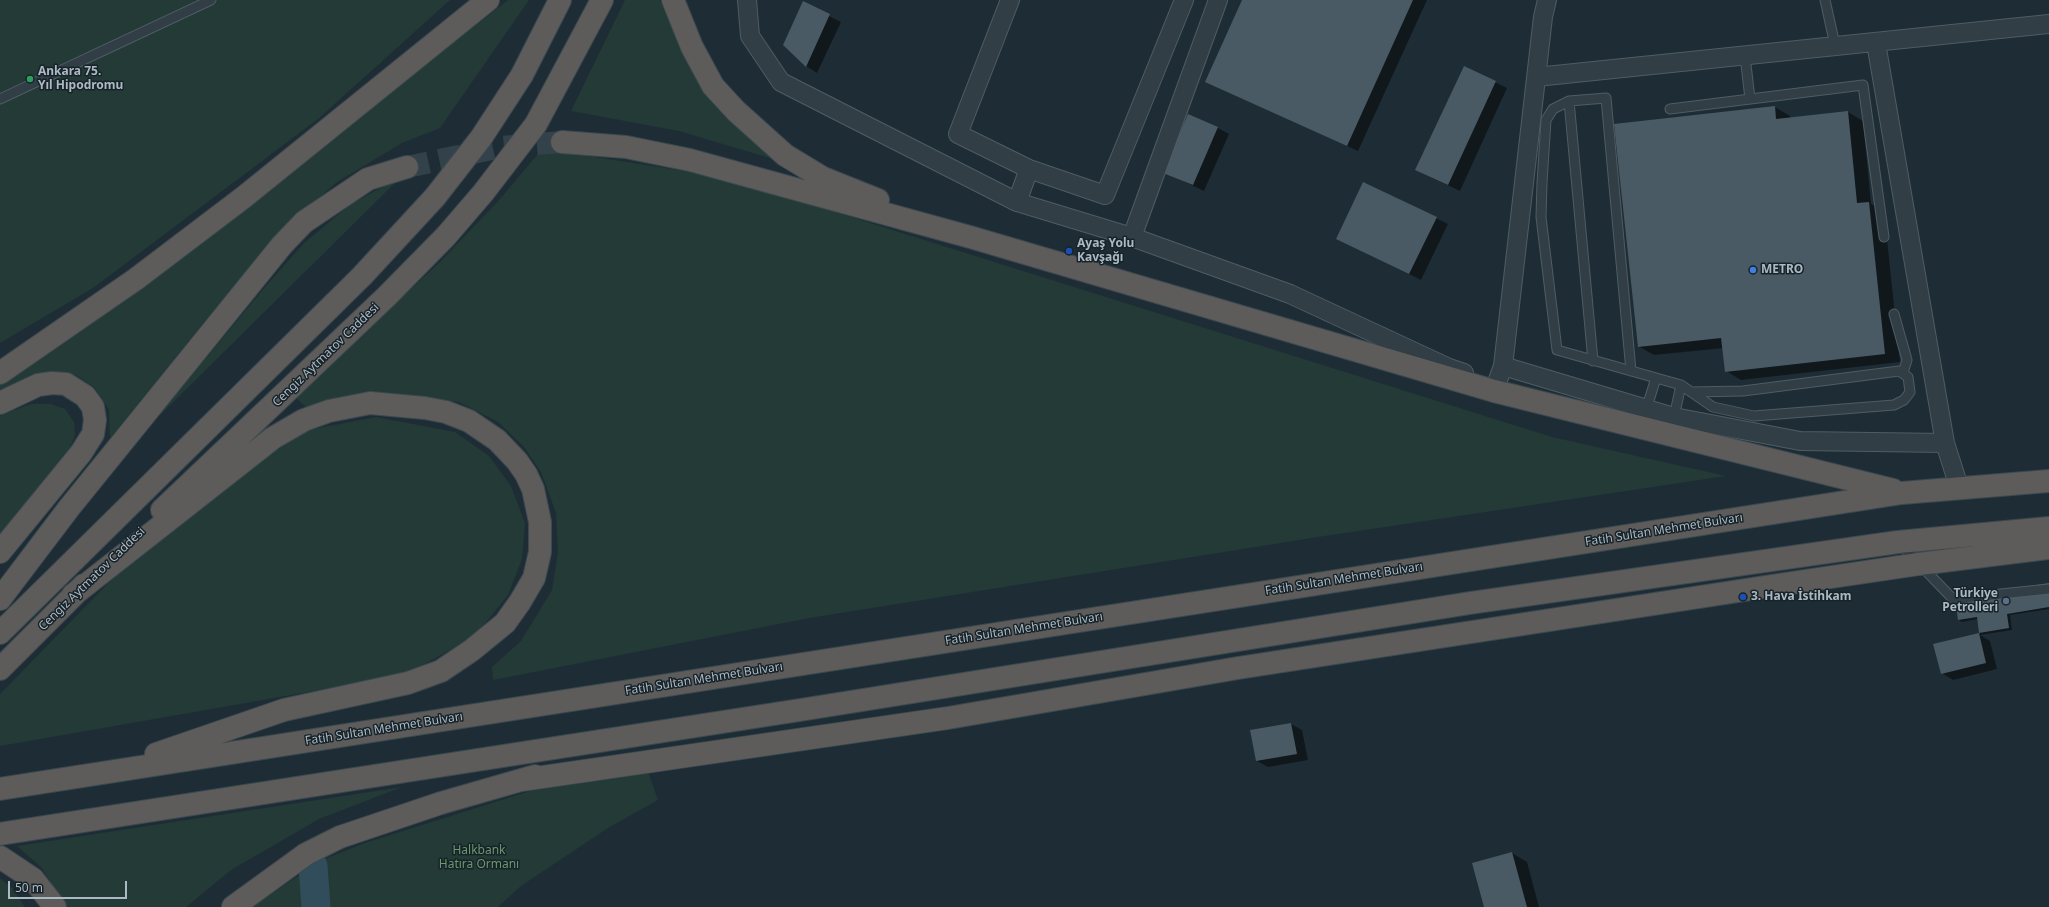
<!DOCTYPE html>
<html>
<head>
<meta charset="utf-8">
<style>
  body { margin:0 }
  #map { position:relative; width:2049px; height:907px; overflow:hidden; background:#1e2d35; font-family:"Noto Sans",sans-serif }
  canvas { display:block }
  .scale { position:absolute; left:8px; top:881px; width:119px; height:18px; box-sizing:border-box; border:2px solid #abb9c3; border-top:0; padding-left:5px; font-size:12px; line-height:14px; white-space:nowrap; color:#abb9c3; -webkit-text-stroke:3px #172329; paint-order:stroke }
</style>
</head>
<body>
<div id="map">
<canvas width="2049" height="907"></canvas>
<div class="scale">50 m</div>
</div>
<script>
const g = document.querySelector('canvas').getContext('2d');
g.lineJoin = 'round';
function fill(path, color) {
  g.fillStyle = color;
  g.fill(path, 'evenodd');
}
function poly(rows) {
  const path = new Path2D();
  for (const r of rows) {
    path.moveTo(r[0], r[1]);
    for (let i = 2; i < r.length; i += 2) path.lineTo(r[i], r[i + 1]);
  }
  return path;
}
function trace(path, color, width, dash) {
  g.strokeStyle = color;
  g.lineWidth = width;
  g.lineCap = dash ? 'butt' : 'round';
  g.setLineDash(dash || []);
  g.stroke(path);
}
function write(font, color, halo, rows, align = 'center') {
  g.font = font + ' "Noto Sans",sans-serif';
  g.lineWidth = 3;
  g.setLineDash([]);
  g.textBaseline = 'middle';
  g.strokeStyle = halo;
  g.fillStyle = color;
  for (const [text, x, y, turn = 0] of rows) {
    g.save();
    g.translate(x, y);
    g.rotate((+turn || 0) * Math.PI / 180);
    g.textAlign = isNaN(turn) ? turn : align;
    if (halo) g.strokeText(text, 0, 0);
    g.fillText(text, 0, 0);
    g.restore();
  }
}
const green = poly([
  [0,0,450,0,318,119,93,288,0,343],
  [508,0,529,0,440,128,402,143,337,182,282,230,204,322,110,438,109,410,94,387,76,375,64,373,0,393,0,382,184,255],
  [625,0,660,0,677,39,744,133,773,159,679,131,571,111],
  [542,149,711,175,816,206,1552,437,1726,476,1318,537,809,618,493,680,492,667,521,641,552,590,558,552,556,513,541,472,524,447,498,422,459,402,380,392,306,407,295,397,439,263,501,198],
  [400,178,152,423,265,287,304,243,352,203],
  [31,404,51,404,65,409,74,422,75,435,68,453,0,539,0,415],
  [376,417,455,432,489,456,511,486,525,523,522,559,508,595,475,636,421,666,383,679,0,746,0,694,126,565,228,482,308,430],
  [647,769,658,800,608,828,521,886,498,907,252,907,322,860,365,843,530,791],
  [402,787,319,819,231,870,186,907,66,907,41,867,17,846],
  [0,878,12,888,25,907,0,907]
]);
const shadow = poly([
  [1243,0,1427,0,1358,151,1206,81],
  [803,3,841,22,817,73,806,66,784,44],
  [1464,67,1507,88,1460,191,1416,170],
  [1775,107,1790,116,1790,118,1848,112,1863,121,1871,204,1884,211,1900,362,1741,380,1726,371,1724,348,1654,355,1638,346],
  [1218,128,1229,134,1204,191,1164,172],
  [1436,218,1448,224,1421,280,1337,238],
  [2049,584,2049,609,2010,615,2012,630,1980,635,1990,641,1997,669,1953,680,1942,673,1935,645,1980,634,1978,619,1962,622,1959,620],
  [1291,724,1302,730,1308,760,1268,767,1257,761],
  [1512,853,1527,862,1539,907,1485,907]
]);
const river = poly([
  [313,866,316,907]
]);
const building = poly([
  [1242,0,1413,0,1347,146,1205,82],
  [803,1,830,14,806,67,783,45],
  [1464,66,1496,81,1448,185,1415,170],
  [1775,106,1776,119,1848,111,1857,203,1869,202,1885,354,1725,372,1721,338,1638,347,1614,124],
  [1188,114,1218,127,1193,185,1163,173],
  [1363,182,1437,217,1409,274,1336,239],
  [2049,583,2049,607,2007,614,2009,628,1979,633,1986,663,1941,674,1933,644,1979,633,1977,617,1958,620,1955,598],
  [1291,723,1297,754,1256,761,1250,730],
  [1512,852,1527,907,1484,907,1472,863]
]);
const trunkTunnel = poly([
  [407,167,501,147,562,142]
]);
const service = poly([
  [1825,0,1835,45],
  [1745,56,1750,99],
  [0,99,211,0],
  [1569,101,1593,361],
  [1670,109,1863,85,1884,237],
  [1894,314,1907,360,1903,373],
  [1631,371,1606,98,1569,101,1553,109,1546,120,1542,183,1541,217,1557,350,1681,385,1713,407,1754,416,1894,405,1904,400,1910,392,1908,377,1899,371,1743,391,1691,392],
  [1646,410,1656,378],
  [1674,417,1681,385],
  [1900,544,1953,599,2049,589]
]);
const minor = poly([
  [747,0,750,36,781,82,1017,202,1132,237,1290,294,1449,368,1464,373],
  [1010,0,958,134,1029,169,1105,195,1184,0],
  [1876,43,1945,443,1959,487],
  [1536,77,2049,24],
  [1017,202,1029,169],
  [1132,237,1218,0],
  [1503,366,1674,417,1800,441,1945,443],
  [1494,391,1503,366,1543,17,1547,0]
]);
const trunk = poly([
  [673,0,692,47,713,86,736,111,785,155,823,178,878,200],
  [562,142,626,147,690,160,970,237,1494,391,1893,490],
  [0,373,136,279,244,197,488,0],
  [0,403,38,385,52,383,66,384,85,396,93,407,95,420,93,434,81,453,0,552],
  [162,510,387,296,446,236,483,193,536,124,602,0],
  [73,595,273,438,304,420,329,411,370,403,425,408,446,412,469,421,497,440,517,461,526,474,533,489,540,522,540,552,534,578,520,602,505,623,472,650,441,671,408,683,284,710,156,754],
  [0,599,69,508,282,245,304,222,368,179,407,167],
  [0,633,362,276,435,197,481,138,522,75,560,0],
  [0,669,84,585],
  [522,780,948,718,1238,668,1771,586,1919,564,2049,548],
  [0,789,1902,493,2049,481],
  [0,834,800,710,1470,603,1898,542,2049,528],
  [0,857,33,879,55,907],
  [233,907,306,854,340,837,441,803,535,776]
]);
const markers = [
  [30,79,4,"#2e9e5b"],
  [1069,251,4,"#1a4fb4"],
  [1753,270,4,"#3f7fe0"],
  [1743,597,4,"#1a4fb4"],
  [2006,601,4,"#5c6f8a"]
];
const poiNames = [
  ["Ankara 75.",38,72],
  ["Yıl Hipodromu",38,86],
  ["Ayaş Yolu",1077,244],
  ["Kavşağı",1077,258],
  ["METRO",1761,270],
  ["Türkiye",1998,594,"right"],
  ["Petrolleri",1998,608,"right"],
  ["3. Hava İstihkam",1751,597]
];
const streetNames = [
  ["Cengiz Aytmatov Caddesi",326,355,-44],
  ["Fatih Sultan Mehmet Bulvarı",1664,530,-9],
  ["Cengiz Aytmatov Caddesi",92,579,-44],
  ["Fatih Sultan Mehmet Bulvarı",1344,579,-9],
  ["Fatih Sultan Mehmet Bulvarı",1024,629,-9],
  ["Fatih Sultan Mehmet Bulvarı",704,679,-9],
  ["Fatih Sultan Mehmet Bulvarı",384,729,-9]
];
const parkNames = [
  ["Halkbank",479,851],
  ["Hatıra Ormanı",479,865]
];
fill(green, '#233a36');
fill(shadow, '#0007');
trace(river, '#314d5c', 29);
fill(building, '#495a64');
trace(trunkTunnel, '#33424a', 22, [22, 11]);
trace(service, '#4f5c64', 11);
trace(minor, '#4f5c64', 20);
trace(trunk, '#3c4950', 24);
trace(service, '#313e45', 9);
trace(minor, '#313e45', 18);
trace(trunk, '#5d5c5a', 22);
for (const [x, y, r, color] of markers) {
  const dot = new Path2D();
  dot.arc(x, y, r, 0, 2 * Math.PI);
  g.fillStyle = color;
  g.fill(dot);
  trace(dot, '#172329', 1.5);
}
write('bold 12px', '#abb9c3', '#172329', poiNames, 'left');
write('12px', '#abb9c3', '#172329', streetNames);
write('12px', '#6b986c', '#172329', parkNames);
</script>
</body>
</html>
